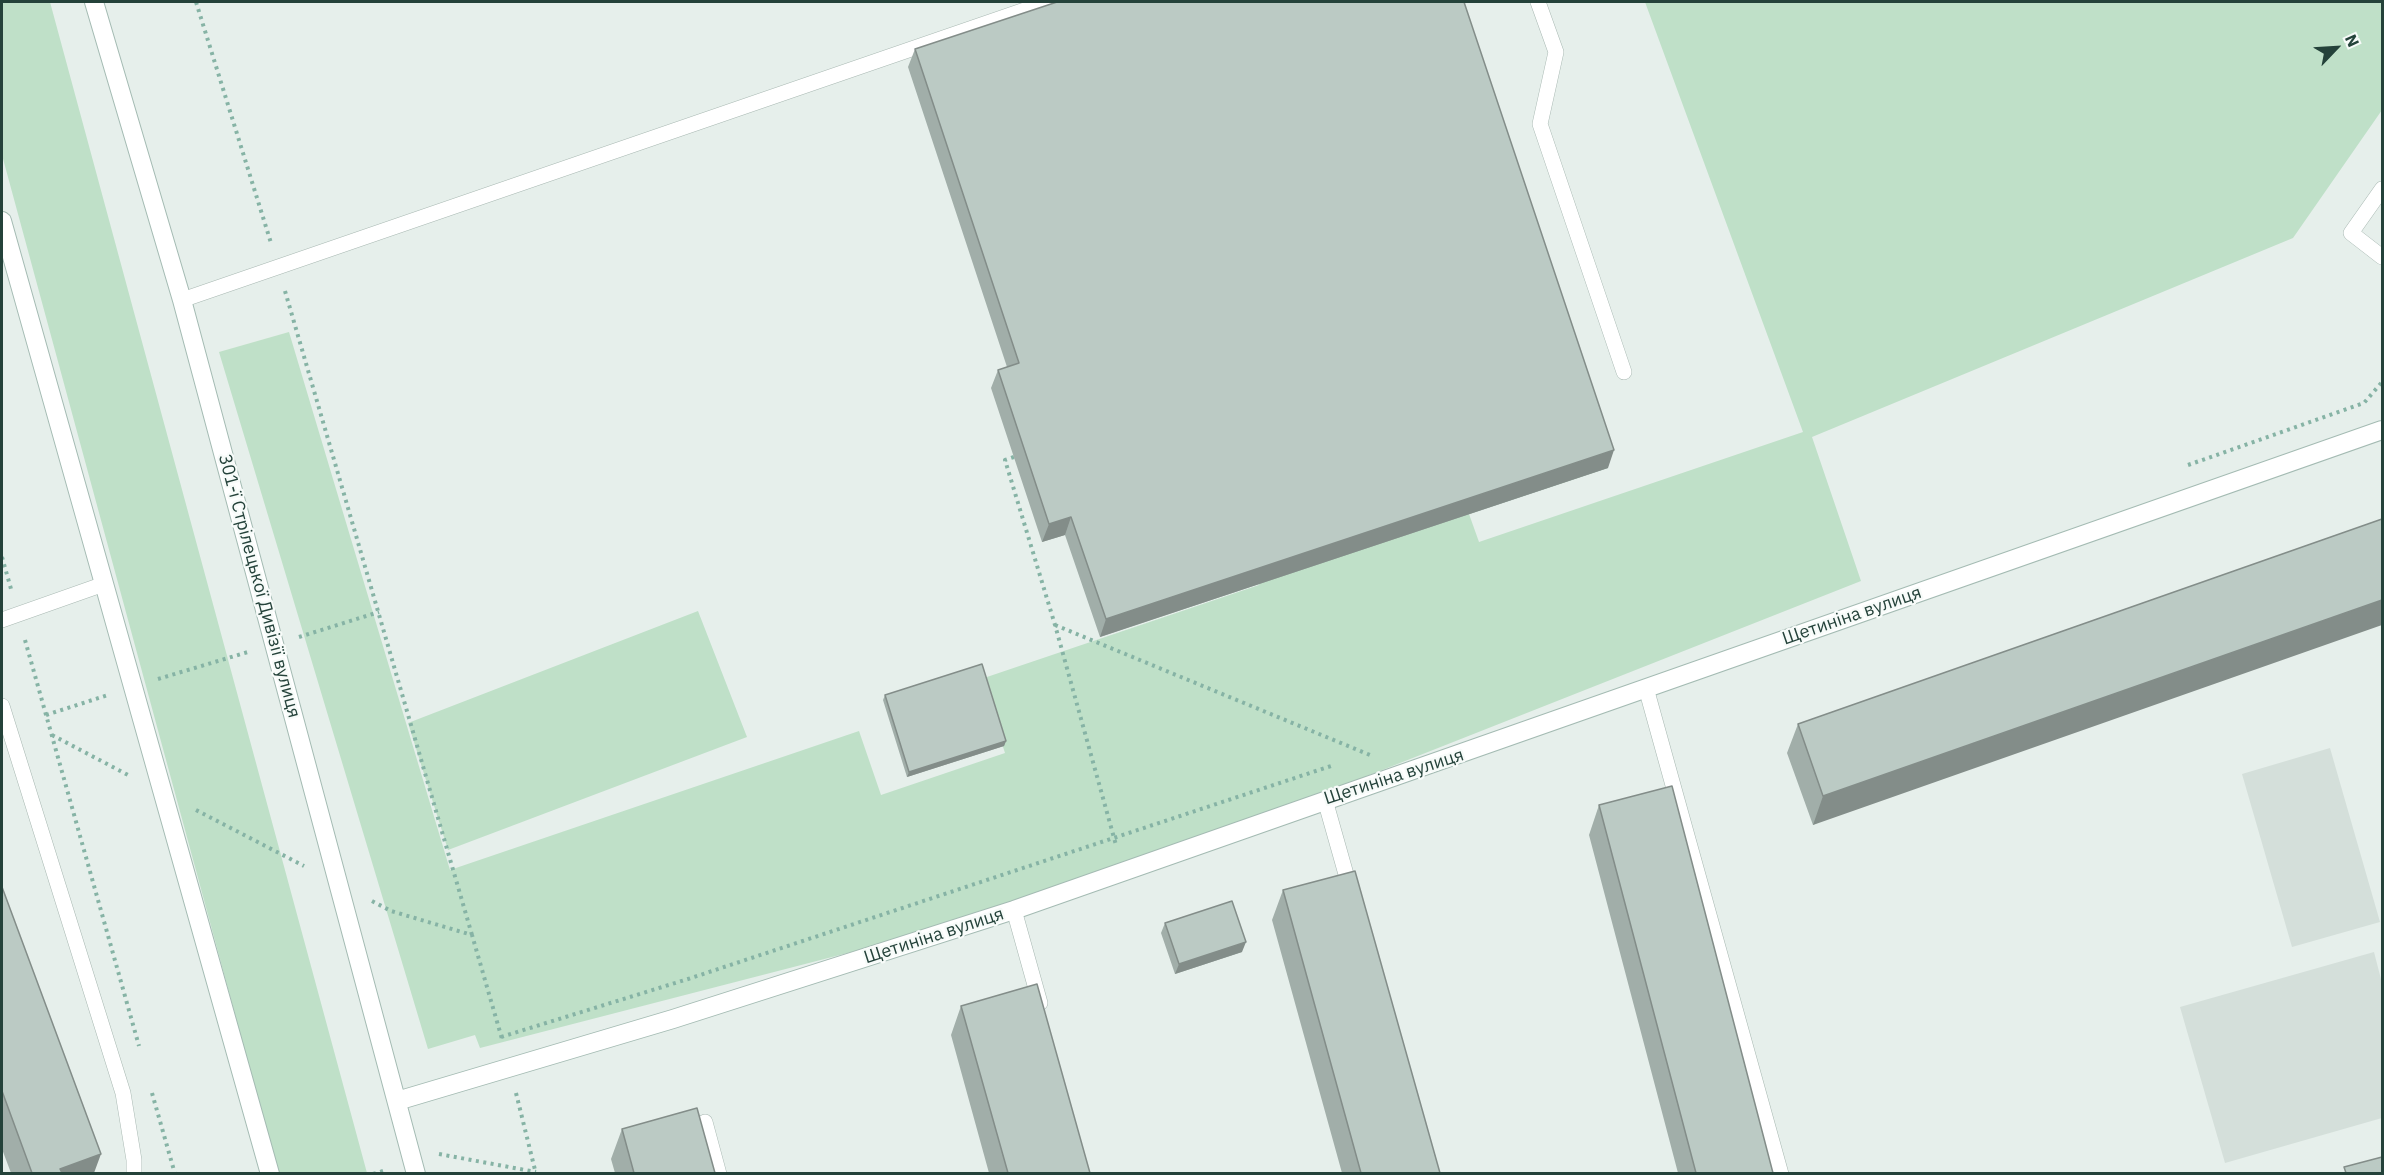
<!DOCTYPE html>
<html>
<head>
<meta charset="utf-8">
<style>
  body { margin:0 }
  #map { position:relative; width:2384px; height:1175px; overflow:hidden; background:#e6efeb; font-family:"IBM Plex Sans",sans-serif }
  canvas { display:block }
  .frame { position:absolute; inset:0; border:3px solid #24423a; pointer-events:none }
  .north { position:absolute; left:2306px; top:18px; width:60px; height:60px; -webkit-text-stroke:4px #f7fbf9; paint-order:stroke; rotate:65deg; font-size:16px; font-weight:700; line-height:24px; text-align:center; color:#24423a }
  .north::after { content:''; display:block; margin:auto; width:21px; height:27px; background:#24423a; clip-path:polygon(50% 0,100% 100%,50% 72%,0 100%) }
</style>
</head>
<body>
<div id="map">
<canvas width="2384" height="1175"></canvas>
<div class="frame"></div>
<div class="north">N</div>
</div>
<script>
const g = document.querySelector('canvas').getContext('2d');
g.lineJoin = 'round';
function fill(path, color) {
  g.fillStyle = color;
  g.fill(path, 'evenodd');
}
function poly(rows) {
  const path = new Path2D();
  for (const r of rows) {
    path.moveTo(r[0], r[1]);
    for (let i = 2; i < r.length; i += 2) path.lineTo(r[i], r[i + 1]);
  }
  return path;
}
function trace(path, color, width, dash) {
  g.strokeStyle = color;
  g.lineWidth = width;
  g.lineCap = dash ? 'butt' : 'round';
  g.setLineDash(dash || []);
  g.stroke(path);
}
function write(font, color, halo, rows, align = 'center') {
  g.font = font + ' "IBM Plex Sans",sans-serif';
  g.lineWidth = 4.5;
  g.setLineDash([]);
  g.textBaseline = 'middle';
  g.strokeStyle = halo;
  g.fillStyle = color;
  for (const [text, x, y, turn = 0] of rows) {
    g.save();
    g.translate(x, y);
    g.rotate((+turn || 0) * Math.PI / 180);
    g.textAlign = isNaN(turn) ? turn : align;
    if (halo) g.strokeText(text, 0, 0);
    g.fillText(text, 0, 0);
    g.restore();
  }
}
const built = poly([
  [2330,748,2380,922,2292,947,2242,774],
  [2374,952,2382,983,2382,1118,2225,1163,2180,1007]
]);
const green = poly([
  [2,2,50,2,367,1173,278,1173,2,155],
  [1645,2,2382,2,2382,110,2293,238,1812,437,1861,581,1124,872,1014,910,480,1048,475,1035,428,1049,219,352,289,332,450,870,859,731,881,795,1005,753,981,679,1259,585,1185,351,1534,247,1608,468,1469,514,1479,542,1803,432],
  [698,611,747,737,448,850,408,723]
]);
const path = poly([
  [196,2,271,243],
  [285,291,472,935],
  [1014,457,1005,460,1055,625,1116,845],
  [2188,465,2364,403,2382,382],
  [2,557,11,589],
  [1055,625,1370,755],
  [299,637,379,612],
  [25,640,139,1046],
  [158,679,248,652],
  [46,715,108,695],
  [52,735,128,775],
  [196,810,304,866],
  [372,901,391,911,472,935,502,1039],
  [501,1037,688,979,1334,765],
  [152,1093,175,1174],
  [516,1093,536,1174],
  [439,1154,536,1172],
  [373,1174,386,1170]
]);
const lane = poly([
  [1538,2,1556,52,1540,124,1624,372],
  [2382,189,2351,233,2382,257],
  [182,300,1048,2],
  [2,620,104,584],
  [1646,688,1781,1174],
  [2,706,123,1093,134,1160,134,1174],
  [1325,800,1351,892],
  [1014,910,1040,1003],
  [705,1122,719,1174]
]);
const secondary = poly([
  [94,2,182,300,416,1174],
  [2,221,270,1174],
  [397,1101,673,1019,1014,910,2382,430]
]);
const wall = poly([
  [915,49,1608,468,1100,637,1065,535,1042,542,991,388,998,370,1007,367,908,67],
  [2382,519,1813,825,1787,753,1798,724],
  [885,695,1006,741,1004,746,907,777,883,700],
  [1599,805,1773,1173,1678,1173,1589,835],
  [2,887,94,1173,11,1173,2,1149],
  [1283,890,1440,1173,1342,1173,1272,920],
  [1165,923,1242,952,1175,974,1161,933],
  [961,1006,1090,1173,989,1173,951,1035],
  [622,1129,715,1173,615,1173,611,1159]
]);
const shadedWall = poly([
  [1614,450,1608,468,1100,637,1106,619],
  [1071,517,1065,535,1042,542,1049,524],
  [2382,600,2382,625,1813,825,1823,796],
  [1006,741,1004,746,907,777,909,772],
  [1246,942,1242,952,1175,974,1179,964],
  [101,1154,94,1173,59,1173,60,1169]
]);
const building = poly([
  [1057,2,1464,2,1614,450,1106,619,1071,517,1049,524,998,370,1019,363,915,49,1057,2],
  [2382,519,2382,600,1823,796,1798,724,2382,519],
  [982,664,1006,741,909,772,885,695,982,664],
  [1672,786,1773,1173,1696,1173,1599,805,1672,786],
  [1355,871,1440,1173,1361,1173,1283,890,1355,871],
  [2,887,101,1154,60,1169,62,1173,32,1173,2,1091,2,887],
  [1232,901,1246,942,1179,964,1165,923,1232,901],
  [1037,984,1090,1173,1008,1173,961,1006,1037,984],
  [697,1108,715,1173,634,1173,622,1129,697,1108],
  [2382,1157,2382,1173,2346,1173,2344,1167,2382,1157]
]);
const streetNames = [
  ["301-ї Стрілецької Дивізії вулиця",259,586,75],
  ["Щетиніна вулиця",1852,616,-19],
  ["Щетиніна вулиця",1394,777,-18],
  ["Щетиніна вулиця",934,936,-18]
];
fill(built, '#d4dfda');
fill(green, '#bfe0c8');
trace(lane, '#a8b8b2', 16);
trace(secondary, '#a4bbb3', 20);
trace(path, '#86b3a5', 4, [3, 4.5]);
trace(lane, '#fff', 15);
trace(secondary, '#fff', 18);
fill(wall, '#a1aea9');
fill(shadedWall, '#838d89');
fill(building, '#bbcac4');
trace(building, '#838d89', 1.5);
write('18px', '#24423a', '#f7fbf9', streetNames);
</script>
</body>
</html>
